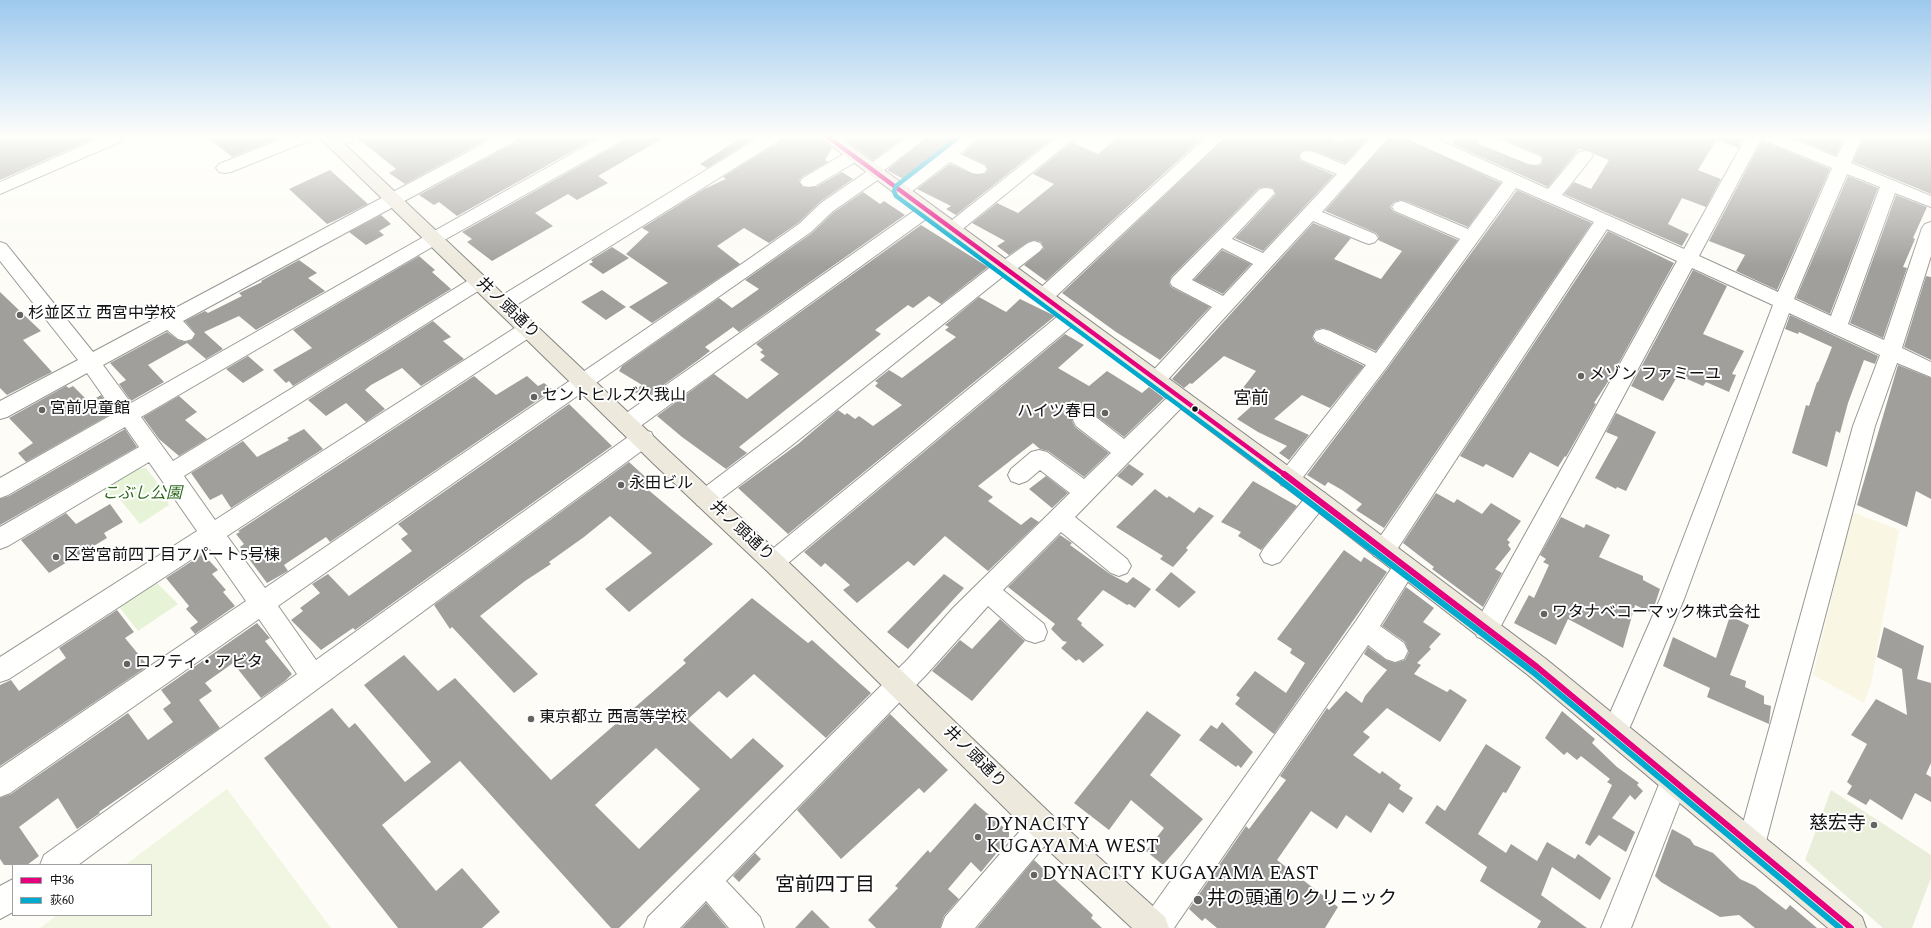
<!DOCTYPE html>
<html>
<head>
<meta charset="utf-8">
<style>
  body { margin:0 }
  #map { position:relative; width:1931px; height:928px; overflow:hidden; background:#fdfcf7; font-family:Spectral,"Noto Sans JP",serif }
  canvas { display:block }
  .legend { position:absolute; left:12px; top:864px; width:140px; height:52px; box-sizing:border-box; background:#fff; border:1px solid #a0a0a0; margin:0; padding:5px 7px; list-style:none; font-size:12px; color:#111 }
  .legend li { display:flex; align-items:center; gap:8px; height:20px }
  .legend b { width:20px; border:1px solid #a0a0a0 }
</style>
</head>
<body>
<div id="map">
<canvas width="1931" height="928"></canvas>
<ul class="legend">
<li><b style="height:5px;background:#e5007d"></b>中36</li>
<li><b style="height:5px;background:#00a9ce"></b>荻60</li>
</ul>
</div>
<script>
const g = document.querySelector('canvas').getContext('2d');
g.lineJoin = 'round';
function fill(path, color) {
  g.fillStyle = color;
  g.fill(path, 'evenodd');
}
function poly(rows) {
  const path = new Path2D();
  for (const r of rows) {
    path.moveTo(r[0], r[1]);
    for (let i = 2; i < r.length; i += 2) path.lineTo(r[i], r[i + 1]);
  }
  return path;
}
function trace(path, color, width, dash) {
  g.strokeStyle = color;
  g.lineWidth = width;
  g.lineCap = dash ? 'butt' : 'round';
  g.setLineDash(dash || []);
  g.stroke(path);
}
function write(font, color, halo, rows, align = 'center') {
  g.font = font + ' Spectral,"Noto Sans JP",serif';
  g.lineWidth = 4;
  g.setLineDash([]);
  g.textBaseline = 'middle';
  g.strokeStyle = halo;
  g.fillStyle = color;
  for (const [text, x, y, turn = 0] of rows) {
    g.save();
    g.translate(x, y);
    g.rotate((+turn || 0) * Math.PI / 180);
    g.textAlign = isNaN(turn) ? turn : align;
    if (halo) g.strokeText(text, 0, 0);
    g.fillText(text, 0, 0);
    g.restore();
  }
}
const farmland = poly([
  [1852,512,1899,530,1871,684,1864,703,1813,675]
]);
const green = poly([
  [146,468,163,490,169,505,140,524,118,497,112,500,101,488,136,469],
  [153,579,178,604,138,631,116,603]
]);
const cemetery = poly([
  [1831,790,1931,855,1931,878,1912,928,1883,928,1805,860]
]);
const pitch = poly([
  [227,789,331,928,40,928,57,915,151,915,151,865,125,865]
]);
const building = poly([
  [0,137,98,137,0,180],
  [207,137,281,137,281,138,232,157],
  [356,137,492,137,405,184,389,173,396,169],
  [518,137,598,137,457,216,439,202,434,205,419,195,516,142],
  [624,137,665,137,598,176,608,183,577,200,568,194,535,213,553,226,492,261,467,242,472,239,462,232,622,142],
  [742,137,757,137,707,168,700,164],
  [781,137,819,137,832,148,825,160,828,162,802,177,799,181,803,187,816,187,842,172,853,179,820,202,798,223,769,243,744,228,717,246,740,264,652,323,629,307,668,283,626,254,649,232,642,228,704,189,726,179,723,177,779,142],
  [842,137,905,137,873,160],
  [928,137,957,137,903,179,887,170],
  [980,137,1054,137,956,215,946,209,951,206,917,189,950,164,972,174,985,174,988,169,985,164,963,154],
  [1118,137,1204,137,1046,281,1024,265,1044,248,1041,242,1034,240,1028,242,1009,255,997,246,1005,241,972,223,997,203,1018,213,1054,184,1033,174,1072,142,1098,154],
  [1226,137,1327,137,1339,142,1345,137,1370,137,1345,163,1314,151,1308,150,1301,151,1299,157,1301,161,1334,175,1263,251,1235,238,1276,194,1273,188,1266,187,1259,188,1171,277,1169,283,1171,287,1210,307,1160,360,1116,332,1062,293],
  [1390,137,1401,137,1409,140,1501,183,1468,227,1408,202,1401,200,1394,202,1390,207,1394,212,1458,240,1376,351,1330,330,1323,328,1315,330,1312,337,1315,342,1364,366,1330,408,1302,395,1274,419,1309,435,1289,460,1279,453,1287,446,1258,432,1237,419,1254,404,1239,393,1256,371,1224,356,1192,384,1190,383,1184,388,1172,379,1313,223,1351,238,1334,259,1381,279,1402,251,1378,240,1379,237,1376,233,1325,211],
  [1459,137,1467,137,1476,141,1478,145,1534,166,1541,165,1543,159,1541,155,1498,137,1744,137,1738,148,1717,139,1698,170,1721,179,1706,207,1682,198,1668,224,1689,234,1682,246,1564,194,1574,182,1591,189,1609,160,1594,154,1591,151,1579,149,1548,187,1452,144],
  [1792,137,1844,137,1836,155],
  [1863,137,1931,137,1931,194,1853,162],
  [1763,138,1765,142,1830,169,1777,290,1736,271,1745,255,1709,241],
  [330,170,368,204,334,221,327,224,289,189],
  [1848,176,1878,188,1830,314,1796,298],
  [1517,190,1592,223,1384,528,1356,510,1362,504,1342,490,1328,482,1325,486,1307,475,1387,369],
  [863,192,880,204,884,201,905,215,739,332,733,327,705,347,710,351,697,361,644,399,633,391,642,385,619,371,622,366,719,298,732,308,759,289,745,280,812,233,834,212],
  [1896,195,1927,207,1913,238,1915,239,1903,267,1907,268,1883,338,1850,323],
  [381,215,391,224,379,231,384,235,366,245,349,232],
  [921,225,988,267,941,304,929,296,913,308,908,305,875,330,881,334,739,447,747,453,726,469,682,437,657,416,714,374,747,399,779,374,760,360,765,356,760,352,763,350,756,344],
  [1608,231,1674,263,1611,377,1594,403,1596,404,1566,457,1565,456,1558,467,1530,452,1513,478,1486,464,1483,467,1460,456],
  [612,247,629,258,603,274,589,264,593,262,591,260],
  [1222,250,1251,264,1223,294,1194,280],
  [419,256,435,270,432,272,451,289,293,386,289,381,286,383,273,370,312,348,293,330],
  [299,260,317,273,308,278,325,291,256,330,239,316,204,332,223,349,206,359,187,343,148,365,164,382,131,401,119,384,126,380,110,363,167,332,178,340,185,342,192,340,196,334,185,321,205,311,208,313,242,296,239,293,262,282,261,281],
  [1693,270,1727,286,1703,334,1744,351,1732,374,1736,375,1729,392,1706,382,1703,386,1678,375,1663,401,1631,386],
  [1926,276,1931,277,1931,360,1904,347],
  [602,290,626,307,606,320,581,302],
  [0,292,41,331,23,340,52,372,7,395,0,388],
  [979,297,1006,312,1020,299,1055,316,788,534,738,488,798,444,838,410,845,415,847,413,855,419,859,416,873,426,902,405,875,386,878,383,875,381,889,370,902,378,956,337,945,330,949,327,945,325],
  [1790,315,1878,356,1875,364,1864,360,1848,403,1840,433,1836,431,1827,467,1792,453,1806,405,1809,406,1817,382,1818,382,1832,347,1799,332,1798,334,1785,329],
  [433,321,451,337,443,341,464,359,421,386,402,368,371,385,365,390,385,409,366,422,346,403,326,416,308,400],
  [1065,334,1084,345,1058,368,1089,386,1107,371,1142,393,1149,387,1164,398,1124,437,1092,413,1084,411,1075,413,1072,421,1075,427,1109,453,1084,477,1048,451,1040,449,1033,443,978,486,993,497,988,501,1021,525,1031,517,1039,522,988,571,945,536,914,566,908,561,857,603,843,590,850,585,825,563,821,567,804,552],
  [248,356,264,370,243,383,226,369],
  [1898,365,1931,378,1931,499,1916,491,1907,527,1857,505],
  [474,376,496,395,527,376,538,386,544,383,553,390,330,542,326,537,284,565,288,571,267,583,240,547,244,544,236,534,240,532,238,531],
  [66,386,69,388,73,386,89,402,101,395,113,413,26,462,18,453,33,443,9,418],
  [179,396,197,412,185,420,207,439,179,456,159,439,143,417],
  [569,404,612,446,355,630,353,628,321,650,291,620,303,611,300,608,320,593,312,584,328,574,349,596,412,551,401,539,408,534,398,524],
  [1616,413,1656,432,1626,491,1617,487,1616,489,1595,478,1618,437,1606,432],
  [125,429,137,447,0,525,0,499,9,496],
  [304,429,323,449,231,508,222,494,210,500,191,473,243,441,257,457,289,440,287,438],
  [629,462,652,483,646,488,713,544,629,612,605,589,652,553,610,516,584,537,549,562,551,564,525,581,480,616,538,674,514,693,452,627,450,629,434,605],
  [1129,464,1144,474,1132,486,1117,476],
  [1046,476,1068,493,1052,508,1029,489],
  [1253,481,1297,506,1261,550,1238,536,1241,532,1221,522],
  [1155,489,1167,498,1169,496,1194,513,1199,507,1214,516,1186,548,1188,550,1173,567,1160,559,1163,556,1116,527],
  [1436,493,1454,503,1457,499,1482,514,1491,503,1521,521,1507,540,1510,542,1508,545,1511,549,1495,569,1502,573,1483,607,1432,569,1434,567,1403,543],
  [110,504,123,522,104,533,107,538,49,573,21,540,66,513,76,524],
  [1561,517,1584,528,1586,524,1610,535,1599,557,1643,576,1643,580,1660,589,1652,613,1635,605,1623,648,1568,619,1556,645,1514,623,1529,595,1534,598,1549,565,1543,562,1546,559,1540,555],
  [1060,535,1072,543,1070,545,1110,574,1127,583,1133,577,1151,589,1135,608,1129,604,1127,605,1103,590,1077,619,1082,623,1081,625,1104,645,1083,663,1079,659,1076,661,1061,648,1067,642,1063,641,1051,629,1055,624,1008,587],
  [1344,550,1361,562,1364,557,1387,572,1274,734,1235,704,1240,698,1236,695,1255,671,1286,693,1305,663,1290,653,1292,649,1277,639],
  [203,554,218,570,212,574,226,590,223,592,235,606,195,634,190,628,198,622,186,609,189,606,166,578],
  [1171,572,1196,592,1179,608,1155,590],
  [944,574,964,588,908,649,887,632],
  [1406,587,1434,608,1423,622,1441,634,1429,647,1431,649,1417,663,1421,665,1414,674,1447,692,1450,689,1467,700,1440,742,1387,708,1363,732,1370,737,1353,755,1380,774,1382,771,1401,785,1399,789,1413,798,1403,813,1389,803,1371,833,1346,815,1337,829,1311,811,1277,860,1338,907,1325,928,1217,928,1205,918,1202,921,1189,909,1246,826,1249,829,1286,780,1280,776,1327,708,1329,710,1346,691,1362,703,1365,696,1387,670,1364,654,1368,647,1386,660,1395,663,1405,660,1409,652,1405,642,1382,626],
  [752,598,808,643,812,640,871,693,826,738,754,674,727,698,719,691,688,719,731,759,753,738,784,766,619,928,611,928,460,761,382,825,436,891,462,868,500,912,482,928,398,928,264,758,332,708,349,728,355,723,405,782,431,762,364,685,404,655,438,691,455,678,551,780,686,663,683,660],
  [656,748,700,789,639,849,595,805],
  [117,610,134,632,125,638,148,666,0,766,0,685,11,680,19,691,66,658,59,648],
  [1730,616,1749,625,1730,675,1746,681,1745,687,1764,696,1764,704,1771,706,1769,724,1707,697,1710,688,1663,666,1673,637,1716,658],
  [1000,619,1025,641,972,701,932,671,960,640,972,649],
  [257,623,270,638,265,641,292,674,285,681,261,698,233,663,205,683,212,691,199,700,220,728,99,812,100,813,77,829,58,798,19,827,39,856,27,865,4,865,0,859,0,798,11,794,128,713,148,740,173,722,163,709,171,703,161,690],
  [1884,627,1924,646,1917,679,1931,683,1931,763,1926,774,1931,777,1931,802,1915,793,1902,820,1870,799,1866,805,1847,794,1852,786,1847,782,1867,744,1851,735,1876,699,1907,715,1902,669,1877,657],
  [1147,711,1181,735,1150,775,1203,819,1163,865,1146,851,1164,828,1131,800,1109,830,1074,803],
  [1562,711,1595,739,1592,743,1617,767,1639,783,1637,785,1643,791,1635,800,1630,795,1612,818,1635,832,1626,852,1599,835,1590,846,1585,843,1612,785,1607,782,1610,779,1581,756,1577,760,1567,752,1564,755,1545,738],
  [890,714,948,770,924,793,919,788,841,859,797,810],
  [1222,722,1253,752,1241,768,1238,765,1236,767,1199,740,1211,725,1217,729],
  [1486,744,1521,767,1506,793,1503,792,1478,834,1506,853,1511,844,1537,861,1547,842,1575,859,1578,854,1611,878,1600,900,1552,867,1541,895,1587,928,1537,928,1541,921,1480,881,1487,867,1425,823,1437,805,1445,811],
  [975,803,1009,832,1009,838,981,872,971,862,948,889,959,899,944,916,940,928,876,928,868,920,898,888,895,886,928,850,930,853],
  [1672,829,1690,839,1694,845,1713,853,1740,879,1755,886,1786,910,1790,905,1817,928,1755,928,1739,915,1720,917,1661,882,1655,876],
  [755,853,761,859,739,882,733,876],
  [1034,860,1093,915,1091,918,1102,928,977,928],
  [706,903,727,928,682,928],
  [812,910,830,928,795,928]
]);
const minor = poly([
  [102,137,124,137,122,141,0,194,0,182,102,137],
  [287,137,310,137,308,141,231,172,225,173,219,172,216,168,219,164,287,137],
  [332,137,354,137,352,141,334,148,328,147,326,143,332,137],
  [496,137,517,137,515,141,183,321,195,334,192,339,185,341,178,339,167,330,103,365,131,403,427,235,602,137,623,137,621,141,439,243,141,417,173,461,472,278,479,276,486,278,488,282,486,286,184,476,215,520,521,324,528,322,535,324,538,329,535,334,227,536,265,588,746,261,799,224,821,203,866,172,864,170,867,166,908,137,927,137,883,171,885,173,882,177,833,211,811,232,278,606,316,660,635,432,643,430,651,432,654,438,651,444,78,865,40,865,44,855,297,674,259,619,10,793,0,797,0,768,246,601,209,548,9,679,0,682,0,657,197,531,149,462,8,546,0,549,0,527,139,447,125,427,8,495,0,498,0,478,115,413,87,373,7,417,0,419,0,401,78,360,0,261,0,242,6,244,93,352,496,137],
  [760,137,780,137,778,141,510,309,503,311,496,309,493,304,496,299,760,137],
  [960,137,979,137,960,154,984,165,987,169,984,173,978,174,972,173,950,162,907,195,901,196,895,195,892,191,895,187,960,137],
  [1057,137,1076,137,959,232,953,234,947,232,944,228,947,224,1057,137],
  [1207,137,1225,137,1051,301,1044,302,1037,301,1034,296,1037,291,1207,137],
  [1372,137,1389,137,1322,212,1375,234,1378,238,1375,242,1369,244,1363,242,1313,221,1163,385,1156,387,1149,385,1146,380,1149,375,1212,307,1172,286,1170,282,1172,278,1260,189,1266,188,1272,189,1275,193,1232,239,1263,253,1337,174,1302,160,1300,156,1302,152,1308,151,1314,152,1345,165,1372,137],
  [1222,248,1253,264,1223,296,1192,280,1222,248],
  [1409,137,1432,137,1548,189,1579,152,1585,151,1591,152,1593,156,1562,195,1684,249,1746,137,1762,137,1699,256,1778,292,1832,168,1766,141,1764,137,1787,137,1837,157,1846,137,1862,137,1851,163,1931,196,1931,207,1895,193,1848,324,1884,340,1922,228,1925,224,1931,222,1931,256,1902,348,1931,362,1931,377,1897,363,1875,426,1765,845,1761,855,1751,859,1741,855,1737,845,1853,426,1880,355,1789,313,1684,599,1633,720,1629,729,1620,732,1611,729,1607,720,1660,599,1773,305,1692,268,1495,637,1486,640,1477,637,1474,629,1477,621,1677,261,1607,229,1398,548,1390,556,1382,559,1374,556,1370,549,1374,542,1382,534,1594,222,1516,188,1386,368,1297,485,1289,488,1281,485,1278,479,1281,473,1366,365,1316,341,1313,336,1316,331,1323,329,1330,331,1376,353,1460,239,1395,211,1392,207,1395,203,1401,201,1407,203,1468,229,1503,182,1411,141,1409,137],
  [1847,174,1880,187,1831,316,1794,299,1847,174],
  [1479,137,1493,137,1540,156,1542,160,1540,164,1534,165,1528,164,1479,144,1477,140,1479,137],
  [853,151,859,152,861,156,859,160,815,186,809,187,803,186,800,182,803,178,847,152,853,151],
  [927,204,933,206,936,210,933,214,635,430,627,432,619,430,616,424,619,418,921,206,927,204],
  [1034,241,1040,243,1043,247,1040,251,1013,272,1006,274,791,446,713,505,705,508,697,505,694,499,697,493,775,434,997,262,1004,260,1028,243,1034,241],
  [1070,310,1077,312,1080,317,1077,322,781,569,773,572,765,569,761,562,765,555,1063,312,1070,310],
  [1180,389,1187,392,1190,397,1187,402,1075,517,1127,559,1131,566,1127,573,1119,576,1111,573,1061,532,1003,590,1044,624,1047,632,1044,640,1035,643,1026,640,988,606,926,675,726,881,760,917,764,928,729,928,706,901,680,928,644,928,648,917,908,659,953,608,1070,493,1040,470,1027,481,1019,484,1011,481,1008,475,1011,469,1031,452,1039,450,1047,452,1084,479,1111,453,1076,426,1073,420,1076,414,1084,412,1092,414,1124,439,1173,392,1180,389],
  [1317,490,1325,493,1328,499,1325,505,1280,562,1272,565,1264,562,1260,555,1264,548,1309,493,1317,490],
  [1405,557,1413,560,1417,567,1380,626,1404,643,1408,651,1404,659,1395,662,1386,659,1368,645,1174,928,1141,928,1145,917,1356,621,1397,560,1405,557],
  [1674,768,1684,772,1688,781,1631,928,1601,928,1664,772,1674,768],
  [1043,812,1053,816,1057,826,1053,836,975,928,941,928,945,917,1033,816,1043,812],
  [13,879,13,912,0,919,0,886,13,879]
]);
const major = poly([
  [319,137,337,137,670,452,781,555,1053,816,1165,917,1169,928,1132,928,1033,836,765,569,654,464,319,137],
  [820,137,839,137,1325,493,1546,659,1862,917,1866,928,1828,928,1528,675,1309,505,820,137]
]);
const bus1Far1 = poly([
  [828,137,1285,475]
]);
const bus1 = poly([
  [1284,474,1537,667,1851,928]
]);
const bus2Far1 = poly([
  [959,137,896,186,894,191,896,196,1273,475]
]);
const bus2 = poly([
  [1272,474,1533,672,1840,928]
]);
const markers = [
  [20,315,4,"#646362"],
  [1581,376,4,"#646362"],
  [534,397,4,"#646362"],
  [1195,409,3.5,"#111"],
  [42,410,4,"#646362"],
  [1105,413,4,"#646362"],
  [621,485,4,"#646362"],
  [56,557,4,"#646362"],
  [1544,614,4,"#646362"],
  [127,664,4,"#646362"],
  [531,719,4,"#646362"],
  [1874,825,4,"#646362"],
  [978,837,4,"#646362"],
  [1034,875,4,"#646362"],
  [1198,900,5,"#646362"]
];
const streetNames = [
  ["井ノ頭通り",507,309,44],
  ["井ノ頭通り",741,532,43],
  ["井ノ頭通り",974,758,45]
];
const poiNames = [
  ["杉並区立 西宮中学校",28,315],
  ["メゾン ファミーユ",1589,376],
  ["セントヒルズ久我山",542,397],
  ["宮前児童館",50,410],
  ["ハイツ春日",1097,413,"right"],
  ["永田ビル",629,485],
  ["区営宮前四丁目アパート5号棟",64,557],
  ["ワタナベコーマック株式会社",1552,614],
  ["ロフティ・アビタ",135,664],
  ["東京都立 西高等学校",539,719]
];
const parkNames = [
  ["こぶし公園",142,495]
];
const quarterNames = [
  ["宮前",1251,400]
];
const nearPoinames = [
  ["慈宏寺",1866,825,"right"],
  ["DYNACITY",986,826],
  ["KUGAYAMA WEST",986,848],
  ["DYNACITY KUGAYAMA EAST",1042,875],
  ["井の頭通りクリニック",1207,900]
];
const nearNeighbourhoodnames = [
  ["宮前四丁目",825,887]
];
fill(farmland, '#f9f7e4');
fill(green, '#e7f3d7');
fill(cemetery, '#e9eedb');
fill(pitch, '#f0f6e1');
fill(building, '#a19f9c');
trace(minor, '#979795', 2);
trace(major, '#858482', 2);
fill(minor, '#fffffe');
fill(major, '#ede9dc');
trace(bus1Far1, '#e5007d', 4.5);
trace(bus1, '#e5007d', 6);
trace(bus2Far1, '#00a9ce', 4.5);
trace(bus2, '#00a9ce', 6);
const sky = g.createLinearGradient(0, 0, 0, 267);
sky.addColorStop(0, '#9dc9ee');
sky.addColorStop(0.51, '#fefefb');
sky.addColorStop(1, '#fefefb00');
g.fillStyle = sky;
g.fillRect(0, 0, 1931, 267);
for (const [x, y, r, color] of markers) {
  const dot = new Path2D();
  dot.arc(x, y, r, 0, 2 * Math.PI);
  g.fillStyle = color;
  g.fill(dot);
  trace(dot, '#fff', 1.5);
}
write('16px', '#111', '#fff', streetNames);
write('16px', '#111', '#fff', poiNames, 'left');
write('italic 16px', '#2f6b1f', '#fff', parkNames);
write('18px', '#111', '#fff', quarterNames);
write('19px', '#111', '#fff', nearPoinames, 'left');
write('20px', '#111', '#fff', nearNeighbourhoodnames);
</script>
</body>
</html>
